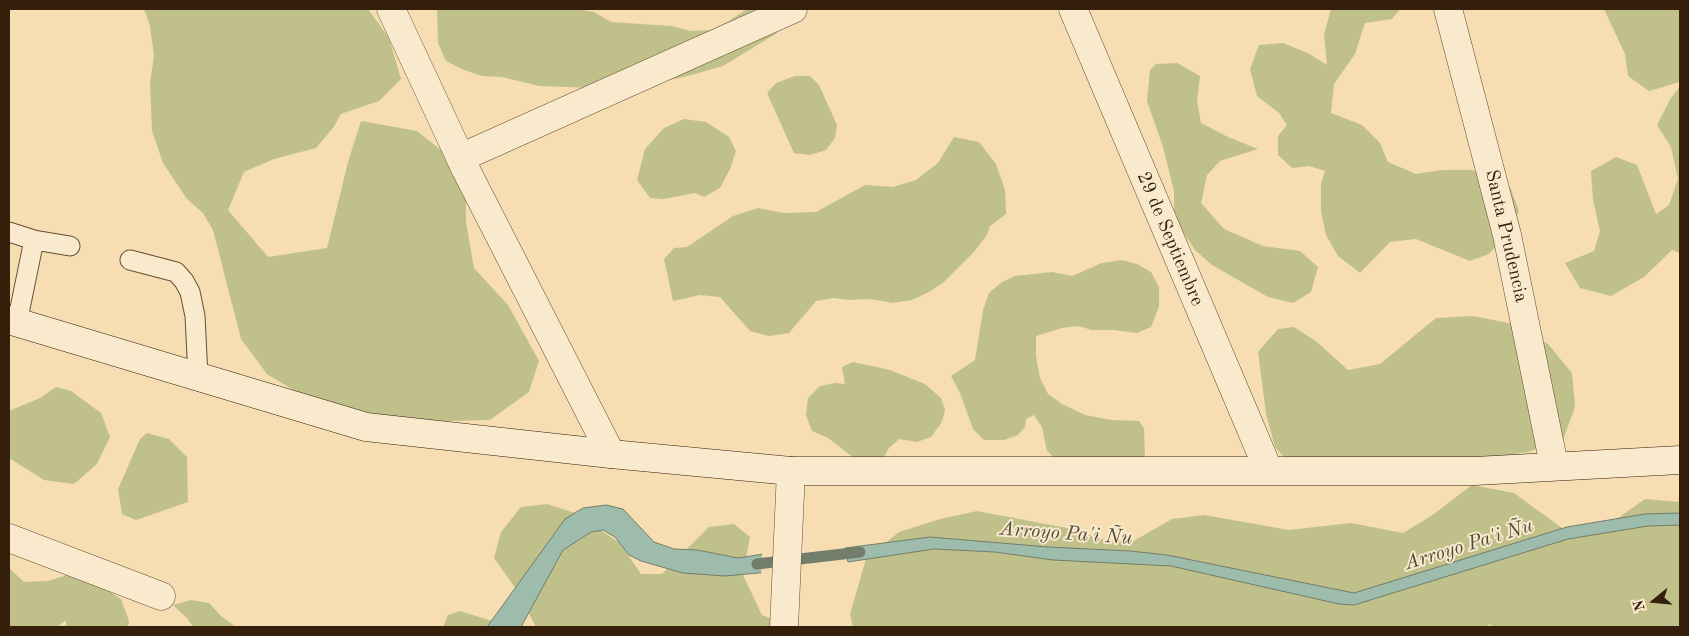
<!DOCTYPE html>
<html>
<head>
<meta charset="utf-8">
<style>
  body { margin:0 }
  #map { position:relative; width:1689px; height:636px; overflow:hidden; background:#f6deb2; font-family:"Old Standard TT",serif }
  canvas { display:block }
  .frame { position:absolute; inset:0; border:10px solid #351e0a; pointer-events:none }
  .north { position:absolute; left:1629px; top:576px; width:50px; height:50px; -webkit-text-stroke:4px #f9eacd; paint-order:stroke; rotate:253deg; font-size:14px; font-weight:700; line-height:20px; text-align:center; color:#351e0a }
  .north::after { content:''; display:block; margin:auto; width:18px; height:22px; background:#351e0a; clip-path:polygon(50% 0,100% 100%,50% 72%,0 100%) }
</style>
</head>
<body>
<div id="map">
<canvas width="1689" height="636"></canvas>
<div class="frame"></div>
<div class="north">N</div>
</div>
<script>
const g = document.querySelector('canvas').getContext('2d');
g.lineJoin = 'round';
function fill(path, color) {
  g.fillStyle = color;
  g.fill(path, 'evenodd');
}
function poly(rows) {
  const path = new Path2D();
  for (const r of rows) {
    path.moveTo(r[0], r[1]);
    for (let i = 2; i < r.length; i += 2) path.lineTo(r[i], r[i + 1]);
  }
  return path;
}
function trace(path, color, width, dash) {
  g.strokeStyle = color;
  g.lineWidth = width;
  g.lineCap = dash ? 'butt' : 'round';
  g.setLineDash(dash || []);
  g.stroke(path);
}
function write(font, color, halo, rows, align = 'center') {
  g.font = font + ' "Old Standard TT",serif';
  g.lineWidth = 4;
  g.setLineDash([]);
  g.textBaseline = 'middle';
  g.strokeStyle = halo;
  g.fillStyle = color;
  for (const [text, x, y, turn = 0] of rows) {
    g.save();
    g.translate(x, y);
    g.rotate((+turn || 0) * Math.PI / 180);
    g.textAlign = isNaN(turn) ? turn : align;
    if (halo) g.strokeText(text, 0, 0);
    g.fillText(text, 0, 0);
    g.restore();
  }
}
const green = poly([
  [144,9,368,9,389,38,401,79,379,101,341,114,333,128,316,148,274,159,244,172,228,210,268,257,327,248,348,162,361,121,417,131,466,170,466,222,474,268,508,305,539,361,529,392,490,420,448,421,408,419,366,427,308,399,267,374,241,339,213,230,203,213,187,199,163,163,152,131,150,83,154,56,150,26],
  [437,9,577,9,594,12,611,22,671,26,691,31,710,30,729,21,747,9,793,9,777,33,723,66,684,77,622,89,539,86,502,77,482,76,464,70,446,61,438,43],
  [1331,9,1400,9,1392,19,1365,23,1355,54,1334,84,1331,113,1362,125,1380,143,1388,162,1416,174,1442,170,1472,170,1510,187,1519,211,1507,235,1489,254,1470,261,1416,239,1390,242,1360,273,1338,256,1326,235,1321,212,1321,184,1325,171,1309,166,1292,168,1278,155,1278,136,1287,125,1279,113,1257,96,1250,69,1259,45,1283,43,1308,53,1327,65,1324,34],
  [1604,9,1680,9,1680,82,1649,91,1628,76,1625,54],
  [1177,63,1200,76,1197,101,1201,123,1228,137,1258,149,1220,161,1207,175,1201,203,1224,229,1263,246,1300,251,1318,267,1311,292,1293,303,1268,297,1212,265,1195,250,1174,218,1174,191,1163,147,1147,101,1150,70,1156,64],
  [795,76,810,76,819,85,837,125,835,138,826,150,810,155,794,153,767,93,776,83],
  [1680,86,1680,253,1672,250,1644,277,1611,296,1580,288,1565,263,1594,251,1600,231,1593,200,1591,171,1616,157,1637,165,1656,214,1669,205,1678,179,1671,147,1657,125,1671,98],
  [684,119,706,122,729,137,736,151,730,169,720,188,704,197,695,193,664,199,650,198,637,180,645,149,664,128],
  [954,137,979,142,996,164,1005,190,1006,214,990,226,987,235,973,253,944,282,929,292,912,300,893,303,870,299,848,300,834,298,816,301,789,333,769,336,750,331,720,297,700,295,673,301,664,259,674,248,687,247,733,216,758,208,784,213,816,212,865,185,893,187,916,180,938,163],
  [1122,260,1137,264,1151,272,1159,287,1159,307,1151,327,1137,333,1112,330,1092,330,1078,326,1062,328,1036,336,1036,356,1040,378,1048,394,1062,404,1085,415,1111,420,1139,421,1144,428,1145,455,1141,460,1057,460,1047,451,1042,427,1034,415,1026,419,1025,427,1018,435,1004,440,984,440,973,429,960,393,951,376,975,360,983,310,989,293,1002,282,1015,276,1052,272,1072,276,1102,263],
  [1473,316,1513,324,1548,344,1572,373,1575,407,1563,440,1528,452,1504,456,1292,466,1275,447,1266,414,1258,352,1278,329,1294,327,1317,342,1348,370,1380,364,1436,318],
  [853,362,890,370,925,384,941,398,945,410,942,422,931,437,917,442,899,439,889,448,880,464,862,464,828,438,812,431,806,415,808,398,820,386,836,383,845,384,842,367],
  [56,387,71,391,101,413,110,437,97,464,74,484,44,480,9,458,9,411,40,398],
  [147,433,169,439,187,457,188,502,136,520,122,514,118,489,140,439],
  [1472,485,1514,493,1562,528,1607,526,1645,499,1680,502,1680,627,1492,627,1490,624,1486,627,853,627,850,614,866,559,899,532,940,519,977,511,1067,528,1102,539,1132,542,1172,519,1204,515,1289,530,1351,523,1403,533,1431,516],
  [547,504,575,513,620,543,641,574,662,574,709,527,734,524,750,537,743,575,762,615,793,627,536,627,516,589,494,558,501,532,521,507],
  [9,568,24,582,48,581,67,575,97,584,121,599,129,621,128,627,66,627,66,620,57,627,9,627],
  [191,600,209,603,221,616,236,627,193,627,187,618,173,605],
  [460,611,492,621,499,627,443,627,448,615]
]);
const water = poly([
  [606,505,623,509,654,542,674,549,697,550,738,558,770,553,769,572,725,576,683,573,641,561,629,555,615,537,603,530,591,532,563,550,521,627,487,627,565,519,583,508,606,505],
  [1680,513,1680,525,1648,526,1568,539,1354,605,1339,604,1171,566,1053,560,995,552,934,549,848,562,845,548,930,537,1048,547,1130,551,1167,555,1354,593,1567,527,1645,514,1680,513]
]);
const pier = poly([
  [771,551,772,573,761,575,762,552]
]);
const stream = poly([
  [757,564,860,552]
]);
const service = poly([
  [9,232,34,240,17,323],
  [34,240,70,246],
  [130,260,176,272,184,281,190,292,195,316,198,377]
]);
const minor = poly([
  [391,9,466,170,611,454],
  [1073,9,1268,469],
  [1448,9,1507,235,1554,465],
  [460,158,793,9],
  [9,538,161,596],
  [784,627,791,471]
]);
const secondary = poly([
  [9,320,366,427,611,454,791,471,1475,471,1680,460]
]);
const streetNames = [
  ["Santa Prudencia",1506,236,77],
  ["29 de Septiembre",1170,239,67]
];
const waterNames = [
  ["Arroyo Pa'i Ñu",1066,534,4],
  ["Arroyo Pa'i Ñu",1469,545,-17]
];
fill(green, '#c0c08a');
fill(water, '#9dbcab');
trace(water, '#737d6b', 1);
fill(pier, '#f6deb2');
trace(stream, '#737d6b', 11);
trace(service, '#654e34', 21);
trace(minor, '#654e34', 29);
trace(secondary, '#351e0a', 29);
trace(service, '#f9eacd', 19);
trace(minor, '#f9eacd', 28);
trace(secondary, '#f9eacd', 28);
write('19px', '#351e0a', '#f9eacd', streetNames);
write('italic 20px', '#544d3a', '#f9eacd', waterNames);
</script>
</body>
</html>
